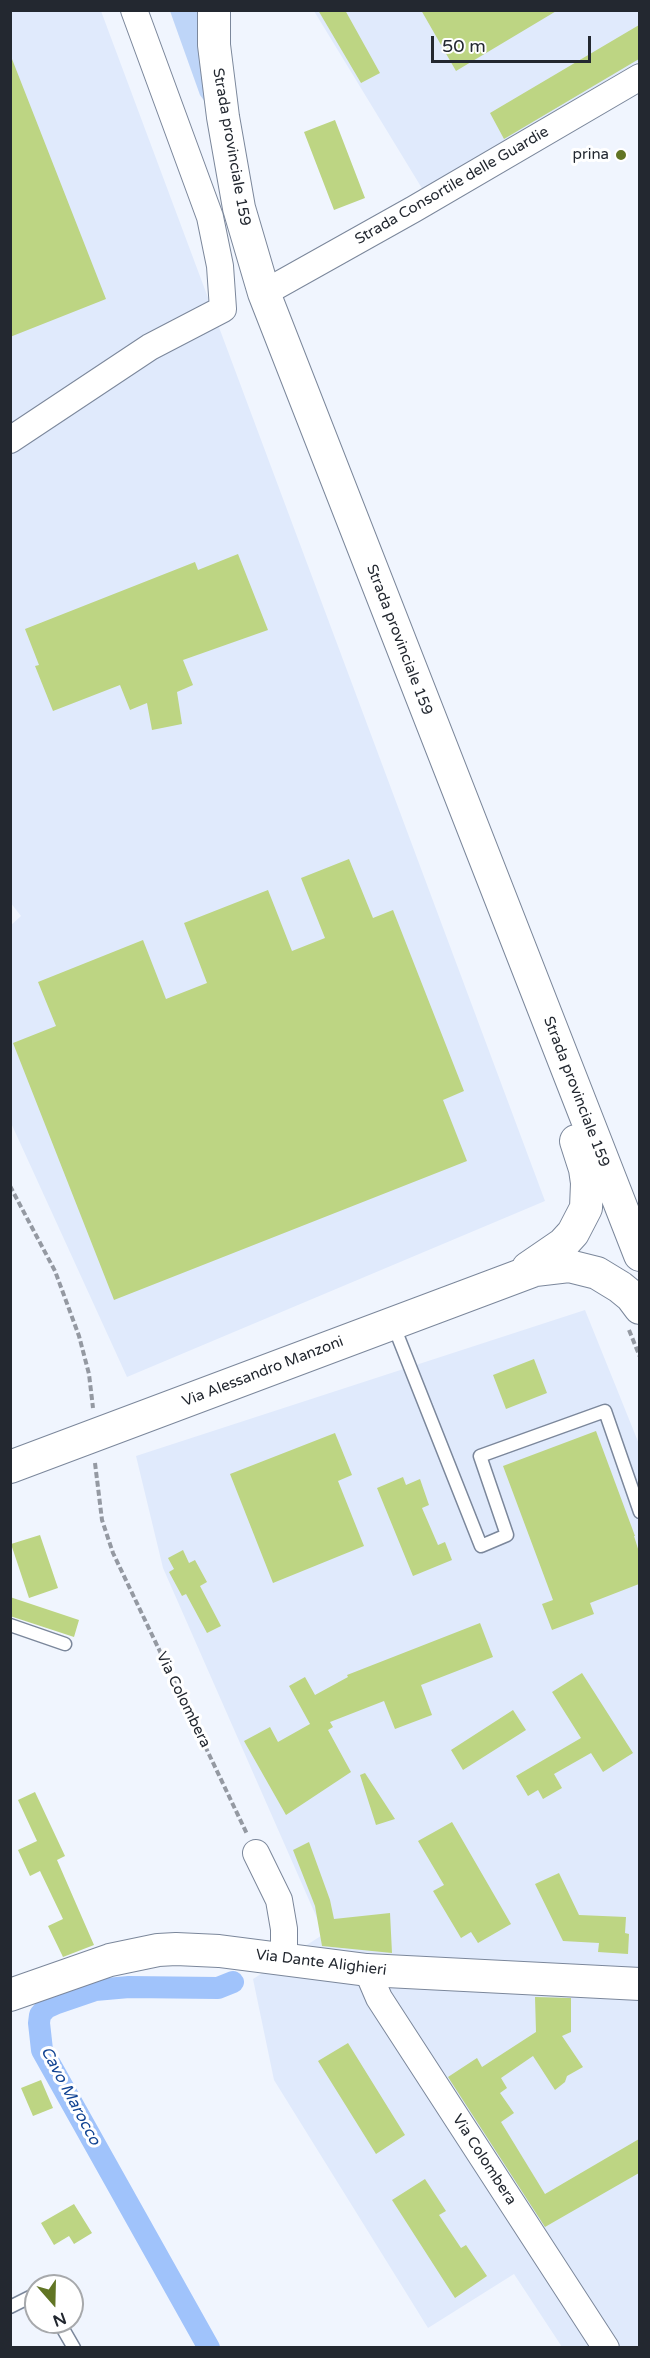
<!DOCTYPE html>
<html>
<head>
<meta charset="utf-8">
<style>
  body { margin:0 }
  #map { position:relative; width:650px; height:2358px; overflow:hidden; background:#f0f5fe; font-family:"Varela Round",sans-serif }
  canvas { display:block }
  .frame { position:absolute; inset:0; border:12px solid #232830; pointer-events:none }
  .north { position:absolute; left:24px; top:2274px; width:60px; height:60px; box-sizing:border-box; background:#fff; border:2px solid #a7a9ac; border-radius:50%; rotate:160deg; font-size:16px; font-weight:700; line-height:24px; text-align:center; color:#232830 }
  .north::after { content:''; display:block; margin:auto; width:21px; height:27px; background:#617524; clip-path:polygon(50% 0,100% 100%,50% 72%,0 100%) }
  .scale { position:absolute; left:431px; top:36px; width:160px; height:27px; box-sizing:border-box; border:3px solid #232830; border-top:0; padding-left:8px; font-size:18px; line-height:21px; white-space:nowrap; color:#232830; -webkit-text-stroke:4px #fff; paint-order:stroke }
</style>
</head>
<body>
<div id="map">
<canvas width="650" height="2358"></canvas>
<div class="frame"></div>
<div class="north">N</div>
<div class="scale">50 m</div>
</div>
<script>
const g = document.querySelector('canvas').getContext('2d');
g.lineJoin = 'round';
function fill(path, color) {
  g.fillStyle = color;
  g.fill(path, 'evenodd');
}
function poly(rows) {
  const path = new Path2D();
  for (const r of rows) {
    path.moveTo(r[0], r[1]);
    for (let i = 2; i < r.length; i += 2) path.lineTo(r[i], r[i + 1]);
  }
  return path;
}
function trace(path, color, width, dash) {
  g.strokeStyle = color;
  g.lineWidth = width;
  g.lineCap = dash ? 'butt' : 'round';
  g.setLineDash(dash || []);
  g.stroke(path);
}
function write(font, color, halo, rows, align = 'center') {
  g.font = font + ' "Varela Round",sans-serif';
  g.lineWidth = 6;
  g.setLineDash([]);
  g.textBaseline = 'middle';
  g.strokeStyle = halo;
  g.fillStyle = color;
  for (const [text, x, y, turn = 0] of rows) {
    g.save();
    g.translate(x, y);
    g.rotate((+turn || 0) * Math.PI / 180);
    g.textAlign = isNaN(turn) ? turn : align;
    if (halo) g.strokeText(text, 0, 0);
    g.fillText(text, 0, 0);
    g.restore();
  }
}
const built = poly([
  [11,11,101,11,545,1201,127,1377,11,1123,10,926,21,916,10,902],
  [314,11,639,11,639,61,423,190],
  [585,1310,639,1444,639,2347,562,2347,514,2274,428,2328,274,2080,253,1979,324,1934,163,1568,136,1456]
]);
const green = poly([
  [170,11,198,11,205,102,200,95]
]);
const canal = poly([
  [209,2348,42,2050,39,2023,40,2015,46,2008,57,2003,95,1990,129,1987,218,1988,233,1982]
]);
const building = poly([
  [318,10,345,10,380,73,361,83],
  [421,10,558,10,456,71],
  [639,25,639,59,504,139,490,113],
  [12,59,106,299,10,337,10,60],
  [335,120,365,198,334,210,304,132],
  [238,554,268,630,183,660,193,685,177,692,182,724,152,730,147,703,130,710,120,685,53,711,35,666,39,665,25,629,195,562,198,570],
  [349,859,373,918,393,910,464,1091,443,1100,467,1161,114,1300,13,1043,56,1026,38,982,143,940,166,999,207,983,184,923,268,890,292,951,325,938,301,878],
  [534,1359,547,1393,506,1409,493,1375],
  [596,1431,635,1536,634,1536,639,1552,639,1584,590,1603,594,1614,552,1630,542,1604,553,1600,503,1466],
  [335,1433,352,1475,338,1481,364,1546,273,1583,230,1474],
  [403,1477,406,1485,420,1479,429,1505,422,1508,438,1545,445,1542,452,1560,413,1576,377,1488],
  [40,1535,58,1588,29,1598,11,1544],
  [183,1550,189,1563,195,1560,207,1582,200,1586,221,1626,207,1633,186,1594,182,1596,169,1572,174,1569,168,1558],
  [10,1597,79,1620,74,1637,10,1616],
  [480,1623,493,1657,421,1685,432,1715,395,1729,384,1701,330,1722,333,1727,328,1730,351,1772,286,1815,244,1741,270,1727,278,1742,310,1724,289,1686,305,1677,315,1695,348,1677,347,1675],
  [582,1673,633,1753,603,1772,591,1753,554,1774,562,1788,543,1799,538,1790,528,1796,516,1776,581,1738,552,1692],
  [513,1710,526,1730,463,1770,451,1750],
  [365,1773,395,1819,376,1825,360,1775],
  [35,1792,65,1856,57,1860,94,1945,63,1957,48,1926,63,1919,40,1871,30,1876,18,1850,37,1841,18,1800],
  [452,1822,511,1924,478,1943,471,1932,461,1938,433,1891,444,1885,418,1841],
  [309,1842,330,1900,334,1919,390,1913,392,1953,322,1946,315,1906,293,1850],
  [559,1873,579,1915,626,1917,625,1933,629,1934,628,1954,598,1952,599,1943,563,1941,535,1884],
  [535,1997,571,1998,571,2032,562,2036,583,2067,567,2076,565,2082,555,2090,533,2056,501,2078,507,2088,500,2093,514,2113,501,2122,545,2194,639,2139,639,2173,545,2227,448,2077,477,2058,482,2067,536,2032],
  [348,2043,405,2135,376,2154,318,2061],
  [41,2080,53,2108,33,2116,21,2088],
  [425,2179,446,2211,439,2215,461,2248,466,2245,487,2276,455,2298,392,2200],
  [74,2204,92,2233,74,2244,69,2236,54,2245,41,2223]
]);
const path = poly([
  [10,1186,55,1271,79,1336,89,1374,93,1408],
  [629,1330,640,1357],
  [95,1463,102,1520,113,1553,247,1834]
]);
const service = poly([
  [393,1324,481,1546,507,1535,480,1456,605,1411,640,1512],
  [10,1625,65,1644],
  [10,2307,36,2294],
  [59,2322,74,2348]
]);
const minor = poly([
  [264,293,414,209,640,77],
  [10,440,150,347,223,309,220,266,210,217,134,10],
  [256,1853,279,1900,284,1929,284,1959],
  [367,1970,379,1998,606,2348]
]);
const tertiary = poly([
  [214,10,214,45,223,117,239,208,264,293,640,1255],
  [528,1268,563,1244,573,1233,586,1208,587,1183,585,1169,576,1141],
  [10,1467,535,1270,569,1266,597,1273,620,1287,631,1296,640,1308],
  [10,1995,110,1960,158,1950,176,1949,219,1951,367,1970,640,1984]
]);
const markers = [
  [621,155,6,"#617524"]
];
const streetNames = [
  ["Strada provinciale 159",231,147,80],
  ["Strada Consortile delle Guardie",452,186,-30],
  ["Strada provinciale 159",399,640,69],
  ["Strada provinciale 159",576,1092,69],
  ["Via Alessandro Manzoni",263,1372,-21],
  ["Via Colombera",183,1700,64],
  ["Via Dante Alighieri",321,1963,7],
  ["Via Colombera",484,2160,57]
];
const poiNames = [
  ["prina",609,155]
];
const waterNames = [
  ["Cavo Marocco",70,2096,62]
];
fill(built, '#e0eafc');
fill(green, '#bed5f8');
trace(canal, '#a0c3fb', 22);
fill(building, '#bdd583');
trace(service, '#7b879b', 15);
trace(minor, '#7b879b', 28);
trace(tertiary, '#7b879b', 34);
trace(path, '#9499a2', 4, [6, 3]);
trace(service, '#fff', 12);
trace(minor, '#fff', 26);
trace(tertiary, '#fff', 32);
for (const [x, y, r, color] of markers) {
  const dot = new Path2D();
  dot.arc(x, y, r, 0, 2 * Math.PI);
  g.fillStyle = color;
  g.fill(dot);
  trace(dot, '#fff', 2);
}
write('15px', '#232830', '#fff', streetNames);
write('15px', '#232830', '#fff', poiNames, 'right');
write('italic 16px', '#124493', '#fff', waterNames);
</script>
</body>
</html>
